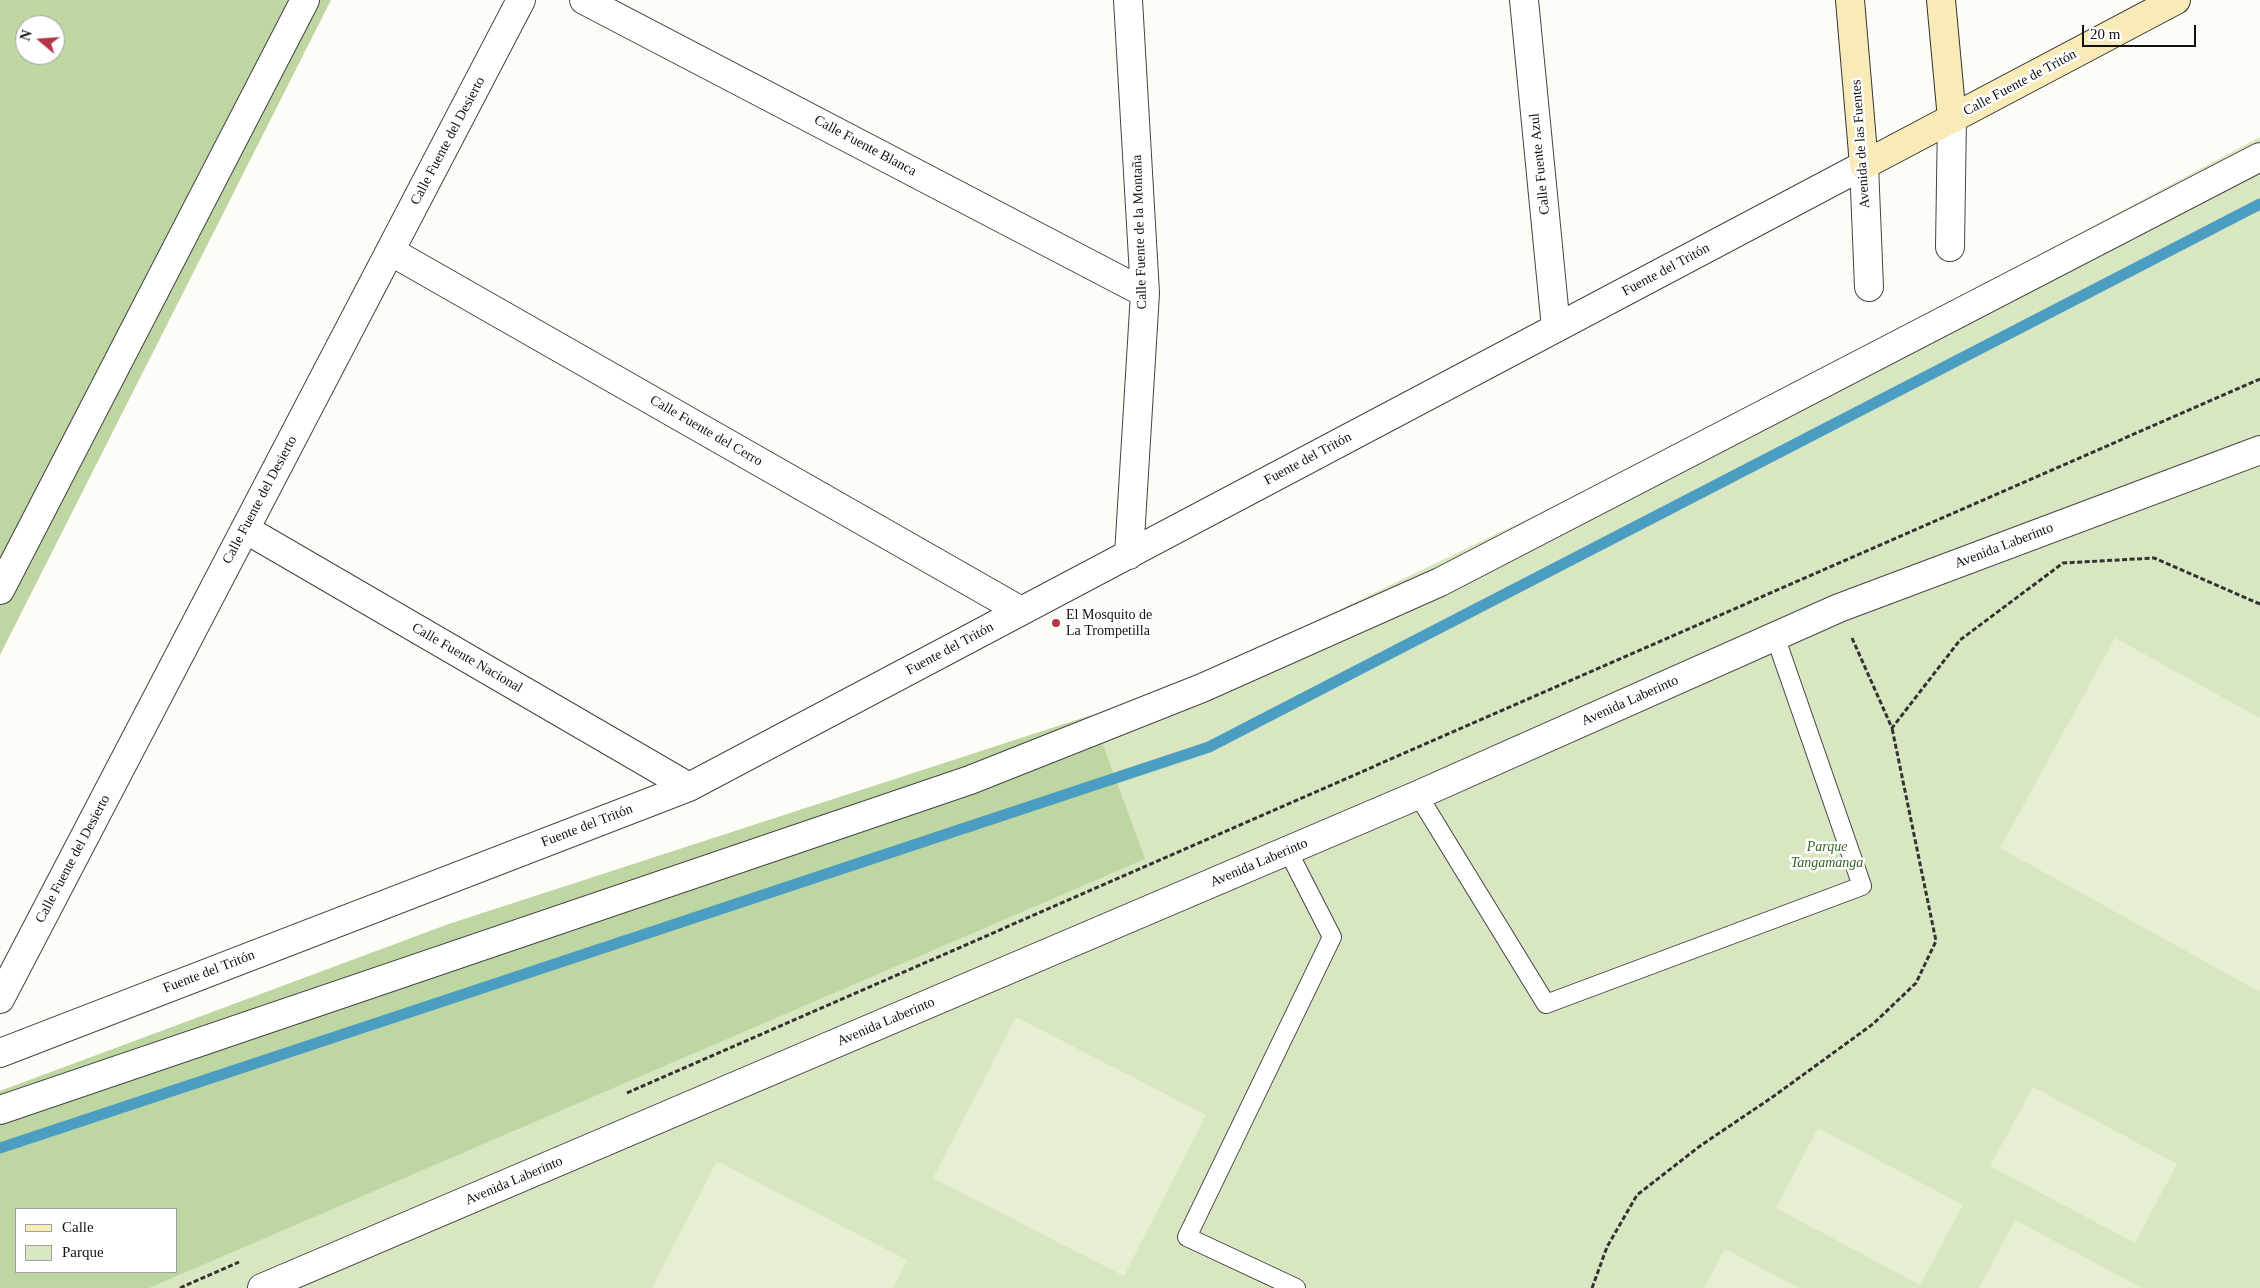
<!DOCTYPE html>
<html>
<head>
<meta charset="utf-8">
<style>
  body { margin:0 }
  #map { position:relative; width:2260px; height:1288px; overflow:hidden; background:#fefcf6; font-family:"Times New Roman",serif }
  canvas { display:block }
  .legend { position:absolute; left:15px; top:1208px; width:162px; height:65px; box-sizing:border-box; background:#fff; border:1px solid #a0a0a0; margin:0; padding:6px 9px; list-style:none; font-size:15px; color:#111 }
  .legend li { display:flex; align-items:center; gap:10px; height:25px }
  .legend b { width:25px; border:1px solid #a0a0a0 }
  .north { position:absolute; left:15px; top:15px; width:50px; height:50px; box-sizing:border-box; background:#fff; border:1px solid #a0a0a0; border-radius:50%; rotate:288deg; font-size:14px; font-weight:700; line-height:20px; text-align:center; color:#111 }
  .north::after { content:''; display:block; margin:auto; width:18px; height:22px; background:#b53446; clip-path:polygon(50% 0,100% 100%,50% 72%,0 100%) }
  .scale { position:absolute; left:2082px; top:25px; width:114px; height:22px; box-sizing:border-box; border:2px solid #111; border-top:0; padding-left:6px; font-size:15px; line-height:18px; white-space:nowrap; color:#111; -webkit-text-stroke:4px #fff; paint-order:stroke }
</style>
</head>
<body>
<div id="map">
<canvas width="2260" height="1288"></canvas>
<ul class="legend">
<li><b style="height:6px;background:#f8ebb7"></b>Calle</li>
<li><b style="height:14px;background:#d8e7c1"></b>Parque</li>
</ul>
<div class="north">N</div>
<div class="scale">20 m</div>
</div>
<script>
const g = document.querySelector('canvas').getContext('2d');
g.lineJoin = 'round';
function fill(path, color) {
  g.fillStyle = color;
  g.fill(path, 'evenodd');
}
function poly(rows) {
  const path = new Path2D();
  for (const r of rows) {
    path.moveTo(r[0], r[1]);
    for (let i = 2; i < r.length; i += 2) path.lineTo(r[i], r[i + 1]);
  }
  return path;
}
function trace(path, color, width, dash) {
  g.strokeStyle = color;
  g.lineWidth = width;
  g.lineCap = dash ? 'butt' : 'round';
  g.setLineDash(dash || []);
  g.stroke(path);
}
function write(font, color, halo, rows, align = 'center') {
  g.font = font + ' "Times New Roman",serif';
  g.lineWidth = 5;
  g.setLineDash([]);
  g.textBaseline = 'middle';
  g.strokeStyle = halo;
  g.fillStyle = color;
  for (const [text, x, y, turn = 0] of rows) {
    g.save();
    g.translate(x, y);
    g.rotate((+turn || 0) * Math.PI / 180);
    g.textAlign = isNaN(turn) ? turn : align;
    if (halo) g.strokeText(text, 0, 0);
    g.fillText(text, 0, 0);
    g.restore();
  }
}
const green = poly([
  [2260,137,2260,1288,0,1288,0,1091,449,924,1092,715,1226,664,1696,438],
  [16,1209,176,1209,176,1272,16,1272]
]);
const forest = poly([
  [0,0,331,0,0,655],
  [25,25,55,25,55,55,25,55],
  [1092,715,1145,859,149,1288,0,1288,0,1091,449,924],
  [16,1209,176,1209,176,1272,16,1272]
]);
const pitch = poly([
  [2115,638,2260,718,2260,992,2000,848],
  [1016,1017,1206,1115,1124,1276,933,1178],
  [2033,1087,2177,1164,2135,1243,1990,1166],
  [1818,1128,1963,1205,1920,1285,1776,1208],
  [717,1161,907,1260,893,1288,652,1288],
  [2015,1220,2142,1288,1979,1288],
  [1725,1249,1799,1288,1704,1288]
]);
const stream = poly([
  [0,1148,1209,747,2260,204]
]);
const path = poly([
  [1852,638,1892,728,1960,640,2063,563,2154,558,2260,604],
  [627,1093,2260,379],
  [180,1288,239,1262],
  [1592,1288,1607,1247,1637,1195,1700,1146,1774,1096,1873,1024,1916,983,1936,941,1892,728]
]);
const lane = poly([
  [1418,795,1546,1004,1862,886,1775,636],
  [1288,851,1332,937,1187,1237,1296,1288]
]);
const street = poly([
  [584,0,1145,293],
  [1128,0,1145,293,1129,555],
  [1524,0,1556,328],
  [1950,247,1952,119],
  [390,251,1021,611],
  [245,529,689,787],
  [0,590,305,0],
  [0,999,521,0],
  [0,1053,689,787,1864,165,1869,287],
  [0,1110,970,780,1202,688,1440,582,2260,157],
  [262,1288,1418,795,1839,608,2260,450]
]);
const secondary = poly([
  [1850,0,1864,165,2176,0],
  [1941,0,1952,119]
]);
const markers = [
  [1056,623,5,"#b53446"]
];
const streetNames = [
  ["Calle Fuente de Tritón",2020,83,-28],
  ["Calle Fuente del Desierto",448,141,-62],
  ["Avenida de las Fuentes",1861,144,-94],
  ["Calle Fuente Blanca",865,146,28],
  ["Calle Fuente Azul",1540,164,-96],
  ["Calle Fuente de la Montaña",1140,232,-92],
  ["Fuente del Tritón",1666,270,-28],
  ["Calle Fuente del Cerro",706,431,30],
  ["Fuente del Tritón",1308,459,-28],
  ["Calle Fuente del Desierto",260,500,-62],
  ["Avenida Laberinto",2004,546,-21],
  ["Fuente del Tritón",950,649,-28],
  ["Calle Fuente Nacional",467,658,30],
  ["Avenida Laberinto",1630,701,-24],
  ["Fuente del Tritón",587,826,-21],
  ["Calle Fuente del Desierto",73,859,-62],
  ["Avenida Laberinto",1259,863,-23],
  ["Fuente del Tritón",209,972,-21],
  ["Avenida Laberinto",886,1022,-23],
  ["Avenida Laberinto",514,1181,-23]
];
const poiNames = [
  ["El Mosquito de",1066,615],
  ["La Trompetilla",1066,631]
];
const parkNames = [
  ["Parque",1827,847],
  ["Tangamanga",1827,863]
];
fill(green, '#d8e7c1');
fill(forest, '#bed6a2');
fill(pitch, '#e7efd2');
trace(stream, '#4c9dc2', 11);
trace(lane, '#444', 20);
trace(street, '#444', 30);
trace(secondary, '#333', 30);
trace(path, '#333', 3, [5, 2.5]);
trace(lane, '#fff', 18);
trace(street, '#fff', 28);
trace(secondary, '#f8ebb7', 28);
for (const [x, y, r, color] of markers) {
  const dot = new Path2D();
  dot.arc(x, y, r, 0, 2 * Math.PI);
  g.fillStyle = color;
  g.fill(dot);
  trace(dot, '#fff', 2);
}
write('14px', '#111', '#fff', streetNames);
write('14px', '#111', '#fff', poiNames, 'left');
write('italic 14px', '#386426', '#fff', parkNames);
</script>
</body>
</html>
